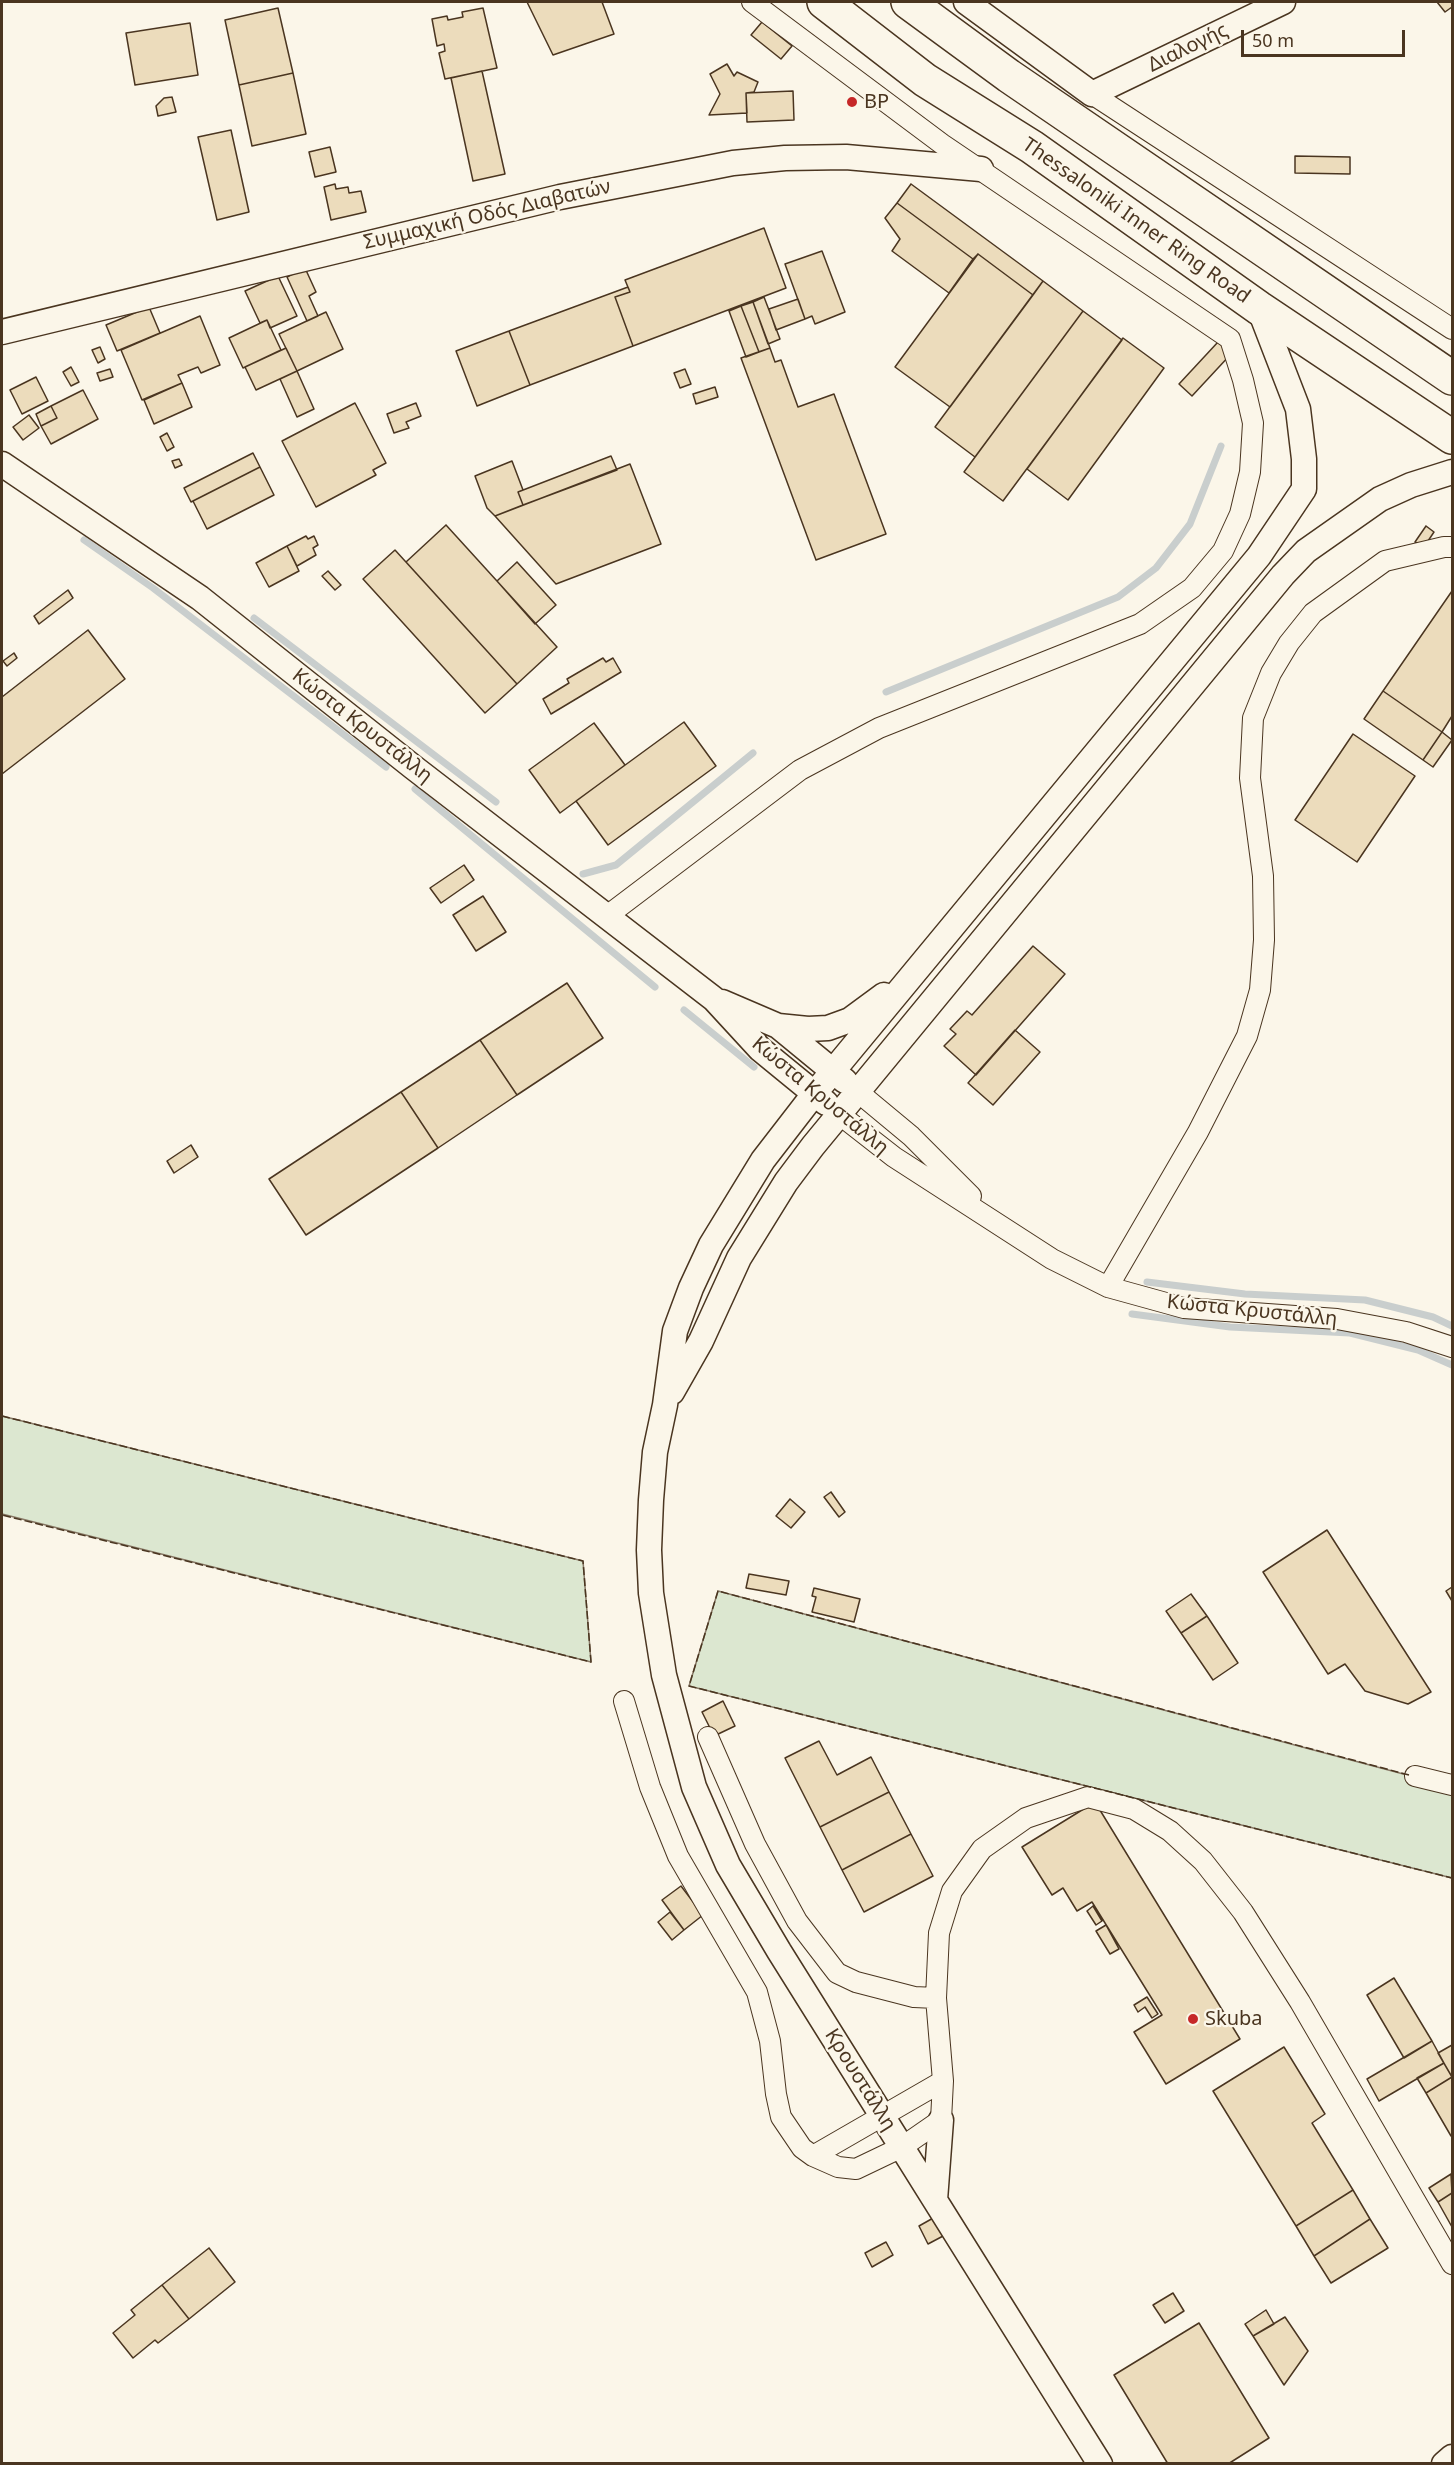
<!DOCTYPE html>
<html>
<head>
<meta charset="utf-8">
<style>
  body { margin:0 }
  #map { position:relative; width:1454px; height:2465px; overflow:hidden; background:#fbf6e9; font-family:"Noto Sans",sans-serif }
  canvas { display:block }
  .frame { position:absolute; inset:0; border:3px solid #4a3520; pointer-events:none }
  .scale { position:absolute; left:1241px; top:30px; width:164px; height:27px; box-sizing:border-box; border:3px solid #4a3520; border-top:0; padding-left:8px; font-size:18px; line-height:21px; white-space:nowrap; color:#4a3520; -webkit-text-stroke:4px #fbf6e9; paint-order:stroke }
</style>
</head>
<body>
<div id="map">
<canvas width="1454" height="2465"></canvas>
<div class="frame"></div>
<div class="scale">50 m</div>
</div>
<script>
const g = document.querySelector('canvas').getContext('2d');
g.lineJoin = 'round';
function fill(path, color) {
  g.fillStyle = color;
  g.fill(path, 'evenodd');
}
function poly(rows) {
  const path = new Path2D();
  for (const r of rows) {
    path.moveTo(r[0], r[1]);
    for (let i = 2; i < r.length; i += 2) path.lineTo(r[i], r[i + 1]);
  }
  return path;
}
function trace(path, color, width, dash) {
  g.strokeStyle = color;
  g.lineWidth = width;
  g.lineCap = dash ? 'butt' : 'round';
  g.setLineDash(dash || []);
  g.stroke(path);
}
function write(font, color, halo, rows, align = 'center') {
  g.font = font + ' "Noto Sans",sans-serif';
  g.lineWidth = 4.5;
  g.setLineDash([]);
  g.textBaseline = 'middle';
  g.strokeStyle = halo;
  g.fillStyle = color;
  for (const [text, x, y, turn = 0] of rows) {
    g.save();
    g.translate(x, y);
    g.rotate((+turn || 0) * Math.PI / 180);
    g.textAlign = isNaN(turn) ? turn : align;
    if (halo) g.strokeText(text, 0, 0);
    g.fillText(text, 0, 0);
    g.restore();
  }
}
const green = poly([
  [2,1416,583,1561,591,1662,2,1514,2,1416],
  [718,1591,1452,1787,1452,1878,689,1686,718,1591]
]);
const stream = poly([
  [84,540,153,588,386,767],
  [254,618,496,802],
  [886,692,1118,597,1156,568,1190,524,1221,446],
  [415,789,655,987],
  [583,874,616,865,753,753],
  [684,1010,754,1067],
  [1147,1282,1245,1294,1365,1300,1433,1317,1452,1326],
  [1132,1314,1230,1327,1350,1333,1418,1350,1452,1365]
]);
const building = poly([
  [527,2,602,2,614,34,553,55,527,2],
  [1437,2,1452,2,1452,7,1445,12,1437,2],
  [278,8,293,73,239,85,225,20,278,8],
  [483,8,497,68,445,79,439,53,445,51,444,44,437,46,432,19,447,16,448,20,463,17,462,12,483,8],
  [762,22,792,46,781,59,751,35,762,22],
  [190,23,198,75,135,85,126,33,190,23],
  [727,64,734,76,737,72,758,82,754,92,746,93,747,113,709,115,720,94,710,74,727,64],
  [482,71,505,174,473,181,451,78,482,71],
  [293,73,306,134,252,146,239,85,293,73],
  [793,91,794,120,747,122,746,93,793,91],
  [172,97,176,112,158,116,156,106,164,98,172,97],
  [231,130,249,212,217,220,198,137,231,130],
  [330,147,336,172,315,177,309,152,330,147],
  [1295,156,1350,157,1350,174,1295,173,1295,156],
  [335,184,336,189,348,187,349,193,361,191,366,212,331,220,324,187,335,184],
  [911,184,1043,281,1033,295,978,254,973,259,897,203,911,184],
  [897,203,973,259,949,293,892,251,900,239,885,218,897,203],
  [764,228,786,288,633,346,615,297,630,292,625,280,764,228],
  [822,251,845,312,815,324,812,316,805,319,785,264,822,251],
  [978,254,1033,295,950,407,895,367,978,254],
  [305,268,316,292,309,296,318,316,307,321,287,277,305,268],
  [278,276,297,316,270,328,267,320,260,323,245,291,278,276],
  [1043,281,1083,311,975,457,935,427,1043,281],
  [628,287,630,292,615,297,633,346,530,385,509,331,628,287],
  [764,297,780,339,768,344,753,302,764,297],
  [798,299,805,319,776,330,769,309,798,299],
  [753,302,770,348,759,352,741,306,753,302],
  [741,306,759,352,746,357,729,311,741,306],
  [149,307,160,333,117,351,106,325,149,307],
  [1083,311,1122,340,1003,501,964,472,1083,311],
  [326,312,343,349,297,371,279,334,326,312],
  [200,316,220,365,201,373,198,367,178,375,182,383,142,400,121,350,200,316],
  [267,320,281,350,243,368,229,338,267,320],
  [509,331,530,385,477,406,456,351,509,331],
  [1123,338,1164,368,1068,500,1027,469,1123,338],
  [1218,342,1231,354,1192,396,1179,384,1218,342],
  [100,347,105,359,98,363,92,350,100,347],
  [286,348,297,371,256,390,245,367,286,348],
  [770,348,775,362,781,360,798,407,834,394,886,534,816,560,741,358,770,348],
  [71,367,79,382,71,386,63,372,71,367],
  [110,369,113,377,100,381,97,373,110,369],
  [685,369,691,384,680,388,674,373,685,369],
  [297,371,314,409,297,417,280,379,297,371],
  [36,377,48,401,22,414,10,390,36,377],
  [182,383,192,407,154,424,144,400,182,383],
  [715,387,718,397,696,404,693,394,715,387],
  [83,390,98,419,51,444,41,426,57,418,51,406,83,390],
  [355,403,386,463,373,470,376,475,316,507,282,441,355,403],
  [416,403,421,416,406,422,409,428,394,433,387,414,416,403],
  [51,406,57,418,41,426,36,414,51,406],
  [29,415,39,428,23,440,13,427,29,415],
  [167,433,174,447,167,451,160,437,167,433],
  [253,453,260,467,191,502,184,488,253,453],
  [611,456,617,470,523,505,518,492,611,456],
  [179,459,182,465,175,468,172,461,179,459],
  [512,461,523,490,518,492,523,505,495,516,487,508,475,476,512,461],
  [630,464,661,544,556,584,495,516,630,464],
  [260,467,274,495,207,529,193,501,260,467],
  [446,525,557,647,517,684,406,562,446,525],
  [1426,526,1434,532,1424,547,1415,542,1426,526],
  [306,536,308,539,314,536,318,545,313,548,316,555,297,566,287,546,306,536],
  [287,546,299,571,269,587,256,563,287,546],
  [395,550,517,684,485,713,363,579,395,550],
  [517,562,556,605,535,624,497,581,517,562],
  [328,571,341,585,335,590,322,576,328,571],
  [68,590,73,598,39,624,34,616,68,590],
  [1452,591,1452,716,1442,732,1383,691,1452,591],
  [88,630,125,679,2,774,2,697,88,630],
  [14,653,17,658,7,666,3,661,14,653],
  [603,658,606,662,613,658,621,672,551,714,543,699,569,683,567,679,603,658],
  [1383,691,1442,732,1423,760,1364,719,1383,691],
  [684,722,716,766,608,845,576,801,684,722],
  [594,723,625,765,560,813,529,770,594,723],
  [1442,732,1452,740,1433,767,1423,760,1442,732],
  [1353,734,1415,776,1357,862,1295,820,1353,734],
  [464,865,474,880,441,903,430,888,464,865],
  [483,896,506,932,476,951,453,915,483,896],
  [1033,946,1065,974,976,1075,944,1046,956,1034,950,1029,967,1011,972,1015,1033,946],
  [567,983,603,1038,517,1095,480,1040,567,983],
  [1015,1030,1040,1052,993,1105,968,1083,1015,1030],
  [480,1040,517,1095,438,1148,401,1092,480,1040],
  [401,1092,438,1148,306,1235,269,1179,401,1092],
  [191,1145,198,1157,174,1173,167,1161,191,1145],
  [831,1492,845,1512,839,1517,824,1497,831,1492],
  [790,1499,805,1512,791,1528,776,1516,790,1499],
  [1327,1530,1431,1692,1408,1704,1365,1691,1345,1664,1328,1674,1263,1572,1327,1530],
  [749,1574,789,1581,786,1595,746,1588,749,1574],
  [1452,1587,1452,1601,1446,1591,1452,1587],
  [814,1588,860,1599,854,1622,812,1612,816,1597,812,1596,814,1588],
  [1191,1594,1207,1616,1181,1633,1166,1611,1191,1594],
  [1207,1616,1238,1663,1213,1680,1181,1633,1207,1616],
  [723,1701,735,1726,714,1736,702,1712,723,1701],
  [819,1741,837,1775,871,1757,889,1792,820,1827,785,1758,819,1741],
  [889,1792,911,1834,842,1870,820,1827,889,1792],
  [1095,1802,1240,2039,1166,2084,1134,2032,1162,2015,1092,1902,1077,1911,1063,1888,1052,1895,1022,1847,1095,1802],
  [911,1834,933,1876,864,1912,842,1870,911,1834],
  [681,1886,703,1915,684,1930,662,1900,681,1886],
  [1093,1906,1102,1921,1096,1925,1087,1911,1093,1906],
  [670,1912,684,1930,672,1940,658,1922,670,1912],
  [1106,1925,1119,1949,1110,1954,1096,1931,1106,1925],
  [1394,1978,1432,2041,1404,2058,1367,1995,1394,1978],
  [1147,1997,1158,2014,1152,2018,1145,2007,1138,2012,1134,2005,1147,1997],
  [1432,2041,1444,2063,1379,2101,1367,2079,1432,2041],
  [1452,2045,1452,2077,1438,2053,1452,2045],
  [1284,2047,1325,2114,1312,2123,1353,2190,1296,2226,1213,2091,1284,2047],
  [1444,2063,1452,2077,1426,2093,1417,2078,1444,2063],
  [1452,2077,1452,2135,1451,2136,1426,2093,1452,2077],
  [1451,2174,1452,2193,1438,2202,1429,2188,1451,2174],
  [1353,2190,1370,2219,1314,2256,1296,2226,1353,2190],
  [1452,2193,1452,2227,1438,2202,1452,2193],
  [935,2217,945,2235,928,2244,919,2226,935,2217],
  [1370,2219,1388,2248,1331,2283,1314,2256,1370,2219],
  [886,2242,893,2255,872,2267,865,2253,886,2242],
  [209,2248,235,2282,189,2319,162,2285,209,2248],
  [162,2285,189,2319,158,2343,155,2340,133,2358,113,2333,135,2315,131,2310,162,2285],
  [1173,2293,1184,2311,1165,2323,1153,2305,1173,2293],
  [1266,2310,1274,2324,1253,2336,1245,2324,1266,2310],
  [1285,2317,1308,2351,1284,2385,1253,2336,1285,2317],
  [1199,2323,1269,2438,1228,2464,1168,2464,1114,2375,1199,2323]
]);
const minor = poly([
  [1092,94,1452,329],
  [607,916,800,770,879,728,1140,624,1192,588,1223,551,1240,514,1250,472,1253,423,1243,380,1230,339,942,144,752,2],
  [858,1092,911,1136,971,1196],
  [839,1114,894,1157,1052,1259,1108,1287,1184,1308,1337,1319,1406,1332,1452,1347],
  [1108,1287,1198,1132,1247,1036,1260,990,1264,940,1263,876,1250,778,1253,718,1271,673,1289,643,1313,613,1385,561,1444,547,1452,547],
  [624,1701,650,1787,678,1856,757,1992,770,2041,776,2094,781,2117,802,2148,813,2156,838,2167,856,2169,902,2147,941,2120,943,2081,936,1998,939,1933,952,1891,982,1849,1026,1818,1088,1797,1134,1809,1170,1831,1203,1861,1243,1912,1300,2002,1452,2264],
  [708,1737,755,1844,797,1921,837,1973,856,1982,914,1997,936,1998],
  [1415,1776,1452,1785],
  [813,2156,943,2081]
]);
const tertiary = poly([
  [966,2,1092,94,1283,2],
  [2,332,560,197,733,163,785,158,846,157,981,169],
  [2,464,200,598,413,767,714,999,760,1049,826,1103],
  [722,1002,778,1026,845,1081],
  [778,1026,808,1029,828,1028,850,1020,884,995],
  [672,1392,701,1341,739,1258,786,1182,813,1146,1283,575,1306,551,1380,499,1411,485,1452,472],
  [935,2200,941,2120],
  [1100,2464,779,1951,728,1865,694,1787,664,1675,651,1593,649,1550,651,1500,655,1452,665,1405,675,1331,691,1288,711,1245,763,1160,814,1094,1259,556,1304,489,1304,459,1298,409,1259,308],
  [1444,2464,1452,2457]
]);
const trunk = poly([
  [824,2,925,80,1032,147,1259,308,1452,437],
  [908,2,1009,76,1452,378]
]);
const fence = poly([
  [2,1416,583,1561,591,1662,2,1515],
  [1409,1775,718,1591,689,1686,1452,1878]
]);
const markers = [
  [852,102,6,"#c62828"],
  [1193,2019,6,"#c62828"]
];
const streetNames = [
  ["Διαλογής",1188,48,-26],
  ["Συμμαχική Οδός Διαβατών",487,215,-13],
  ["Thessaloniki Inner Ring Road",1136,221,35],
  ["Κώστα Κρυστάλλη",362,726,38],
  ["Κώστα Κρυστάλλη",820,1096,40],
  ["Κώστα Κρυστάλλη",1252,1311,6],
  ["Κρουστάλλη",860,2080,58]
];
const poiNames = [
  ["BP",864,102],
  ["Skuba",1205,2019]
];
fill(green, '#dce7d0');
trace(green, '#887966', 1.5);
trace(stream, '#c9cecd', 7);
fill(building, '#ecdcbc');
trace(building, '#4a3520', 1.5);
trace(minor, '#4a3520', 22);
trace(tertiary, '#4a3520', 27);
trace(trunk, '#4a3520', 36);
trace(minor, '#fbf6e9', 20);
trace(tertiary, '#fbf6e9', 24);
trace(trunk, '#fbf6e9', 33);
trace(fence, '#4a3520', 1.5, [8, 3]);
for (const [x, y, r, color] of markers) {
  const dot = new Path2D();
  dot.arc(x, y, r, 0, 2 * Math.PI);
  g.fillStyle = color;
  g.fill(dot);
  trace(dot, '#fbf6e9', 2);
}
write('20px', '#4a3520', '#fbf6e9', streetNames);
write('20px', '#4a3520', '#fbf6e9', poiNames, 'left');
</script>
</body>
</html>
